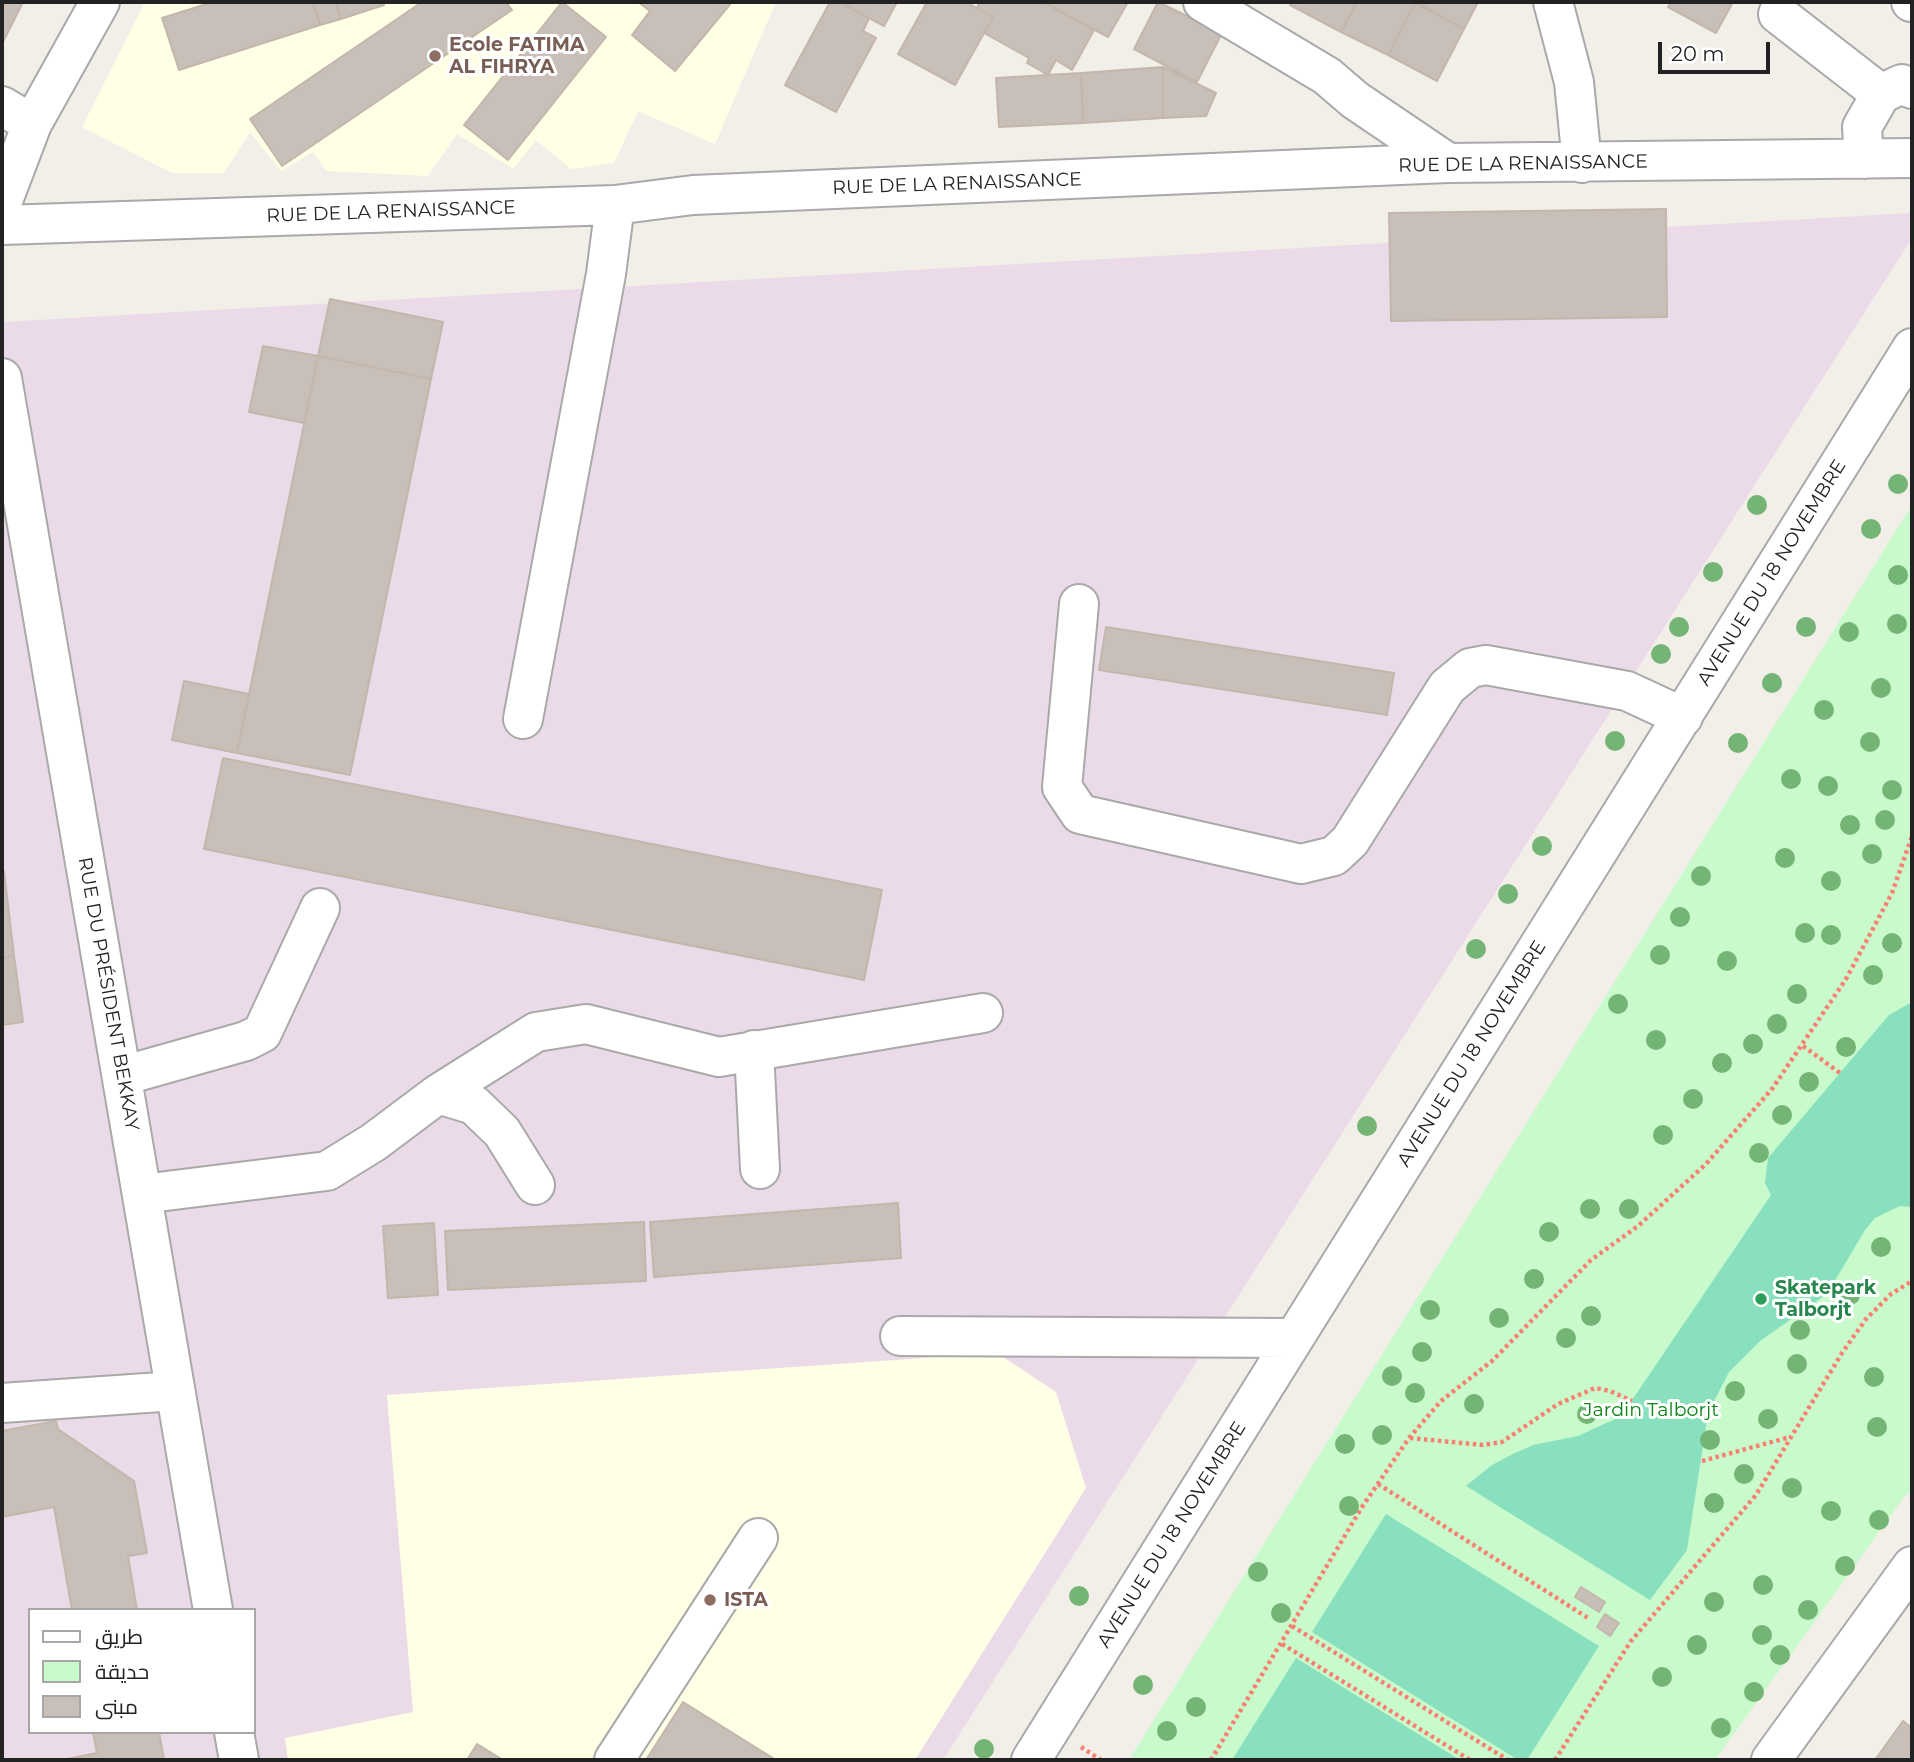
<!DOCTYPE html>
<html>
<head>
<meta charset="utf-8">
<style>
  body { margin:0 }
  #map { position:relative; width:1914px; height:1762px; overflow:hidden; background:#f2efe9; font-family:Montserrat,Cairo,sans-serif }
  canvas { display:block }
  .frame { position:absolute; inset:0; border:4px solid #222; pointer-events:none }
  .legend { position:absolute; left:28px; top:1608px; width:228px; height:126px; box-sizing:border-box; background:#fff; border:2px solid #a7a7a7; margin:0; padding:9px 12px; list-style:none; font-size:21px; color:#222 }
  .legend li { display:flex; align-items:center; gap:14px; height:35px }
  .legend b { width:35px; border:2px solid #a7a7a7 }
  .scale { position:absolute; left:1658px; top:42px; width:112px; height:32px; box-sizing:border-box; border:4px solid #222; border-top:0; padding-left:9px; font-size:21px; line-height:24px; white-space:nowrap; color:#222; -webkit-text-stroke:5px #fff; paint-order:stroke }
</style>
</head>
<body>
<div id="map">
<canvas width="1914" height="1762"></canvas>
<div class="frame"></div>
<ul class="legend">
<li><b style="height:9px;background:#fff"></b>طريق</li>
<li><b style="height:19px;background:#c8facc"></b>حديقة</li>
<li><b style="height:19px;background:#c7bfb8"></b>مبنى</li>
</ul>
<div class="scale">20 m</div>
</div>
<script>
const g = document.querySelector('canvas').getContext('2d');
g.lineJoin = 'round';
function fill(path, color) {
  g.fillStyle = color;
  g.fill(path, 'evenodd');
}
function poly(rows) {
  const path = new Path2D();
  for (const r of rows) {
    path.moveTo(r[0], r[1]);
    for (let i = 2; i < r.length; i += 2) path.lineTo(r[i], r[i + 1]);
  }
  return path;
}
function trace(path, color, width, dash) {
  g.strokeStyle = color;
  g.lineWidth = width;
  g.lineCap = dash ? 'butt' : 'round';
  g.setLineDash(dash || []);
  g.stroke(path);
}
function write(font, color, halo, rows, align = 'center') {
  g.font = font + ' Montserrat,sans-serif';
  g.lineWidth = 6;
  g.setLineDash([]);
  g.textBaseline = 'middle';
  g.strokeStyle = halo;
  g.fillStyle = color;
  for (const [text, x, y, turn = 0] of rows) {
    g.save();
    g.translate(x, y);
    g.rotate((+turn || 0) * Math.PI / 180);
    g.textAlign = isNaN(turn) ? turn : align;
    if (halo) g.strokeText(text, 0, 0);
    g.fillText(text, 0, 0);
    g.restore();
  }
}
const industrial = poly([
  [1912,213,1912,238,943,1760,2,1760,2,322],
  [30,1610,254,1610,254,1732,30,1732]
]);
const education = poly([
  [145,2,776,2,715,144,638,111,614,163,571,169,536,140,513,169,457,134,428,176,326,171,313,152,281,171,250,132,224,173,172,173,82,127],
  [997,1353,1056,1392,1086,1488,915,1760,288,1760,285,1738,413,1712,387,1395]
]);
const park = poly([
  [1912,505,1912,1490,1904,1497,1715,1760,1129,1760]
]);
const pitch = poly([
  [1912,1002,1912,1207,1900,1206,1875,1218,1865,1230,1827,1294,1760,1341,1729,1372,1708,1413,1687,1550,1650,1600,1466,1486,1492,1465,1513,1454,1533,1445,1578,1436,1613,1420,1626,1409,1771,1195,1765,1183,1768,1158,1889,1015],
  [1386,1514,1599,1646,1527,1760,1518,1760,1312,1632],
  [1296,1658,1460,1760,1232,1760]
]);
const building = poly([
  [2,2,23,2,2,44,2,2],
  [213,2,313,2,320,25,179,70,162,18,213,2],
  [313,2,335,2,341,19,320,25,313,2],
  [335,2,383,2,384,5,341,19,335,2],
  [422,2,506,2,512,10,282,166,250,119,422,2],
  [562,2,606,37,508,160,464,125,562,2],
  [638,2,732,2,675,71,632,35,650,11,638,2],
  [830,2,839,2,869,18,863,31,876,38,836,112,785,85,830,2],
  [839,2,897,2,884,26,839,2],
  [927,2,966,2,993,17,955,85,898,54,927,2],
  [980,2,1043,2,1094,30,1072,70,1056,60,1048,75,1027,63,1029,58,984,33,993,17,977,8,980,2],
  [1043,2,1128,2,1108,37,1043,2],
  [1158,2,1222,33,1197,82,1134,49,1158,2],
  [1291,2,1357,2,1341,32,1290,5,1291,2],
  [1357,2,1415,3,1388,55,1341,32,1357,2],
  [1416,2,1478,2,1464,29,1416,2],
  [1671,2,1733,2,1716,33,1668,7,1671,2],
  [1415,3,1464,29,1437,81,1388,55,1415,3],
  [1163,67,1216,93,1206,116,1163,118,1163,67],
  [1163,67,1163,118,1083,123,1081,73,1163,67],
  [1081,73,1083,123,999,127,996,78,1081,73],
  [1666,209,1667,317,1391,321,1389,213,1666,209],
  [330,299,443,322,431,379,318,356,330,299],
  [263,346,318,356,304,423,249,412,263,346],
  [318,356,431,379,350,775,237,753,318,356],
  [1106,627,1394,673,1387,715,1099,670,1106,627],
  [184,681,249,694,237,753,172,740,184,681],
  [223,758,882,890,864,980,204,849,223,758],
  [4,871,14,956,2,958,2,872,4,871],
  [14,956,23,1022,2,1025,2,958,14,956],
  [898,1203,901,1258,654,1277,650,1222,898,1203],
  [644,1222,646,1281,448,1290,445,1231,644,1222],
  [434,1223,438,1295,388,1298,383,1226,434,1223],
  [56,1421,58,1429,134,1481,147,1553,128,1556,137,1610,72,1610,54,1507,2,1517,2,1431,56,1421],
  [1581,1587,1605,1602,1599,1612,1575,1597,1581,1587],
  [1605,1614,1619,1623,1610,1636,1597,1627,1605,1614],
  [683,1702,776,1760,646,1760,683,1702],
  [1903,1721,1912,1728,1912,1760,1875,1760,1903,1721],
  [93,1732,159,1732,164,1760,62,1760,97,1753,93,1732],
  [477,1744,503,1760,467,1760,477,1744]
]);
const path = poly([
  [1803,1046,1840,1073],
  [1410,1438,1483,1445,1502,1442,1558,1404,1595,1388,1610,1391,1632,1401],
  [1702,1461,1790,1437],
  [1378,1484,1588,1618],
  [1292,1626,1508,1760],
  [1282,1644,1470,1760],
  [1081,1747,1101,1760],
  [1211,1760,1362,1507,1409,1438,1441,1401,1492,1361,1591,1260,1638,1226,1706,1164,1772,1089,1846,979,1892,893,1912,836],
  [1555,1760,1631,1641,1756,1495,1842,1353,1866,1319,1891,1294,1912,1281]
]);
const minor = poly([
  [1203,2,1327,76,1355,100,1448,163],
  [1553,2,1574,82,1582,163],
  [1911,2,1912,2],
  [1778,14,1881,94],
  [2,106,32,124],
  [1864,159,1862,127,1881,94,1902,84,1912,89],
  [2,203,32,124,100,2],
  [2,225,615,205,693,195,1448,163,1912,158],
  [2,378,213,1610],
  [1079,604,1062,787,1080,814,1301,864,1334,856,1350,841,1447,687,1470,668,1486,665,1627,691,1683,717],
  [523,719,606,274,615,205],
  [754,1050,760,1169],
  [122,1076,246,1041,262,1033,320,908],
  [438,1094,474,1105,502,1132,535,1185],
  [142,1194,327,1171,374,1142,438,1094,536,1032,586,1024,719,1057,983,1013],
  [900,1336,1294,1338],
  [2,1403,175,1391],
  [234,1732,239,1760],
  [614,1760,758,1538],
  [1031,1760,1912,348],
  [1771,1760,1912,1566]
]);
const trees = [
  [1898,484],
  [1757,505],
  [1871,529],
  [1713,572],
  [1898,575],
  [1897,624],
  [1679,627],
  [1806,627],
  [1849,632],
  [1661,654],
  [1772,683],
  [1881,688],
  [1824,710],
  [1615,741],
  [1870,742],
  [1738,743],
  [1791,779],
  [1828,786],
  [1892,790],
  [1885,820],
  [1850,825],
  [1542,846],
  [1872,854],
  [1785,858],
  [1701,876],
  [1831,881],
  [1508,894],
  [1680,917],
  [1805,933],
  [1831,935],
  [1892,943],
  [1476,949],
  [1660,955],
  [1727,961],
  [1873,975],
  [1797,994],
  [1618,1004],
  [1777,1024],
  [1656,1040],
  [1753,1044],
  [1846,1047],
  [1722,1063],
  [1809,1082],
  [1693,1099],
  [1782,1115],
  [1367,1126],
  [1663,1135],
  [1759,1153],
  [1590,1209],
  [1629,1209],
  [1549,1232],
  [1881,1247],
  [1534,1279],
  [1850,1295],
  [1430,1310],
  [1591,1316],
  [1499,1318],
  [1800,1330],
  [1566,1338],
  [1422,1352],
  [1797,1364],
  [1392,1376],
  [1874,1377],
  [1735,1391],
  [1415,1393],
  [1474,1404],
  [1587,1414],
  [1768,1419],
  [1877,1427],
  [1382,1435],
  [1710,1440],
  [1345,1444],
  [1744,1474],
  [1792,1488],
  [1714,1503],
  [1349,1506],
  [1831,1511],
  [1879,1520],
  [1845,1566],
  [1258,1572],
  [1763,1585],
  [1079,1596],
  [1714,1602],
  [1808,1610],
  [1281,1613],
  [1762,1635],
  [1697,1645],
  [1780,1655],
  [1662,1677],
  [1143,1685],
  [1754,1692],
  [1196,1707],
  [1721,1728],
  [1167,1731],
  [984,1749]
];
const markers = [
  [435,56,7,"#8d6e63"],
  [1761,1299,7,"#2e9e5b"],
  [710,1600,7,"#8d6e63"]
];
const educationNames = [
  ["Ecole FATIMA",449,45],
  ["AL FIHRYA",449,67],
  ["ISTA",724,1600]
];
const streetNames = [
  ["RUE DE LA RENAISSANCE",1523,164,-1],
  ["RUE DE LA RENAISSANCE",957,184,-2],
  ["RUE DE LA RENAISSANCE",391,212,-2],
  ["AVENUE DU 18 NOVEMBRE",1772,573,-58],
  ["RUE DU PRÉSIDENT BEKKAY",108,994,80],
  ["AVENUE DU 18 NOVEMBRE",1472,1054,-58],
  ["AVENUE DU 18 NOVEMBRE",1172,1535,-58]
];
const leisureNames = [
  ["Skatepark",1775,1288],
  ["Talborjt",1775,1310]
];
const parkNames = [
  ["Jardin Talborjt",1651,1410]
];
fill(industrial, '#ebdbe8');
fill(education, '#ffffe5');
fill(park, '#c8facc');
fill(pitch, '#88e0be');
fill(building, '#c7bfb8');
trace(building, '#c4b6ab', 2);
trace(minor, '#a9a9a9', 42);
trace(path, '#fa8072', 4.5, [3.5, 3.5]);
trace(minor, '#fff', 38);
g.fillStyle = '#74b475';
for (const [x, y] of trees) {
  g.beginPath();
  g.arc(x, y, 10, 0, 2 * Math.PI);
  g.fill();
}
for (const [x, y, r, color] of markers) {
  const dot = new Path2D();
  dot.arc(x, y, r, 0, 2 * Math.PI);
  g.fillStyle = color;
  g.fill(dot);
  trace(dot, '#fff', 2.5);
}
write('bold 19px', '#785e54', '#fff', educationNames, 'left');
write('19px', '#222', '#fff', streetNames);
write('bold 19px', '#27864d', '#fff', leisureNames, 'left');
write('19px', '#0c8416', '#fff', parkNames);
</script>
</body>
</html>
